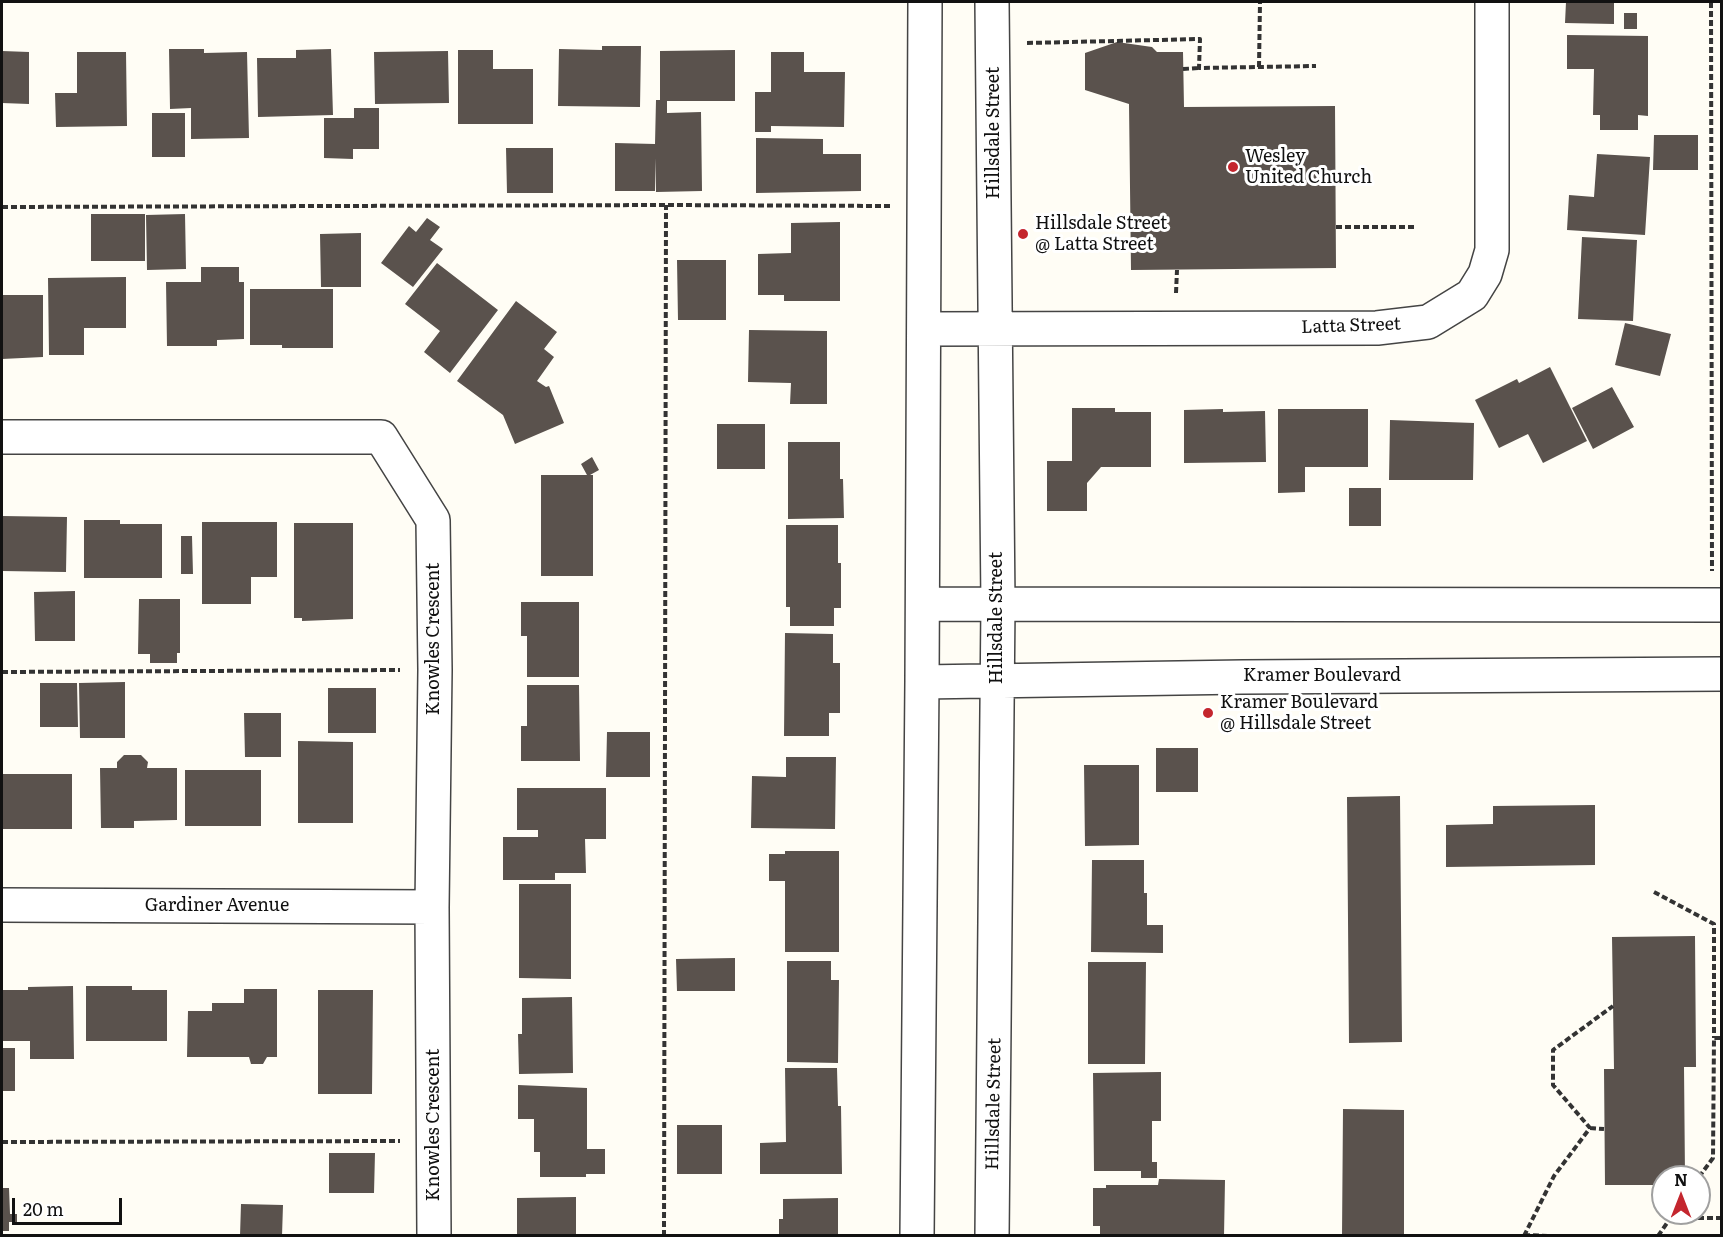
<!DOCTYPE html>
<html>
<head>
<meta charset="utf-8">
<style>
  body { margin:0 }
  #map { position:relative; width:1723px; height:1237px; overflow:hidden; background:#fffdf5; font-family:Literata,serif }
  canvas { display:block }
  .frame { position:absolute; inset:0; border:3px solid #111; pointer-events:none }
  .north { position:absolute; left:1651px; top:1165px; width:60px; height:60px; box-sizing:border-box; background:#fff; border:2px solid #a0a0a0; border-radius:50%; rotate:0deg; font-size:16px; font-weight:700; line-height:24px; text-align:center; color:#111 }
  .north::after { content:''; display:block; margin:auto; width:21px; height:27px; background:#c4262e; clip-path:polygon(50% 0,100% 100%,50% 72%,0 100%) }
  .scale { position:absolute; left:12px; top:1198px; width:110px; height:27px; box-sizing:border-box; border:3px solid #111; border-top:0; padding-left:8px; font-size:18px; line-height:21px; white-space:nowrap; color:#111; -webkit-text-stroke:4px #fff; paint-order:stroke }
</style>
</head>
<body>
<div id="map">
<canvas width="1723" height="1237"></canvas>
<div class="frame"></div>
<div class="north">N</div>
<div class="scale">20 m</div>
</div>
<script>
const g = document.querySelector('canvas').getContext('2d');
g.lineJoin = 'round';
function fill(path, color) {
  g.fillStyle = color;
  g.fill(path, 'evenodd');
}
function poly(rows) {
  const path = new Path2D();
  for (const r of rows) {
    path.moveTo(r[0], r[1]);
    for (let i = 2; i < r.length; i += 2) path.lineTo(r[i], r[i + 1]);
  }
  return path;
}
function trace(path, color, width, dash) {
  g.strokeStyle = color;
  g.lineWidth = width;
  g.lineCap = dash ? 'butt' : 'round';
  g.setLineDash(dash || []);
  g.stroke(path);
}
function write(font, color, halo, rows, align = 'center') {
  g.font = font + ' Literata,serif';
  g.lineWidth = 6;
  g.setLineDash([]);
  g.textBaseline = 'middle';
  g.strokeStyle = halo;
  g.fillStyle = color;
  for (const [text, x, y, turn = 0] of rows) {
    g.save();
    g.translate(x, y);
    g.rotate((+turn || 0) * Math.PI / 180);
    g.textAlign = isNaN(turn) ? turn : align;
    if (halo) g.strokeText(text, 0, 0);
    g.fillText(text, 0, 0);
    g.restore();
  }
}
const building = poly([
  [1566,2,1614,2,1614,24,1565,23],
  [1624,13,1637,13,1637,29,1624,29],
  [1567,35,1648,36,1648,116,1638,115,1638,130,1600,130,1600,115,1593,115,1594,69,1567,69],
  [1117,42,1152,47,1157,52,1183,52,1184,107,1335,106,1336,268,1131,270,1129,104,1085,90,1085,53],
  [602,46,641,46,640,107,558,106,559,49,602,50],
  [169,49,204,49,204,53,247,52,249,138,191,139,191,108,170,109],
  [331,49,333,115,258,117,257,58,296,58,296,50],
  [458,50,493,50,493,69,533,69,533,124,458,124],
  [735,50,735,101,667,101,667,113,701,112,702,191,656,192,656,158,655,191,615,191,615,143,655,144,656,100,660,100,660,51],
  [2,51,29,52,29,104,2,103],
  [448,51,449,103,375,104,374,52],
  [77,52,126,52,127,126,56,127,55,93,77,93],
  [771,52,804,52,804,72,845,72,844,127,771,126,771,132,755,132,755,92,771,92],
  [354,108,379,108,379,149,353,149,353,159,324,158,324,118,354,118],
  [152,113,185,113,185,157,152,157],
  [1654,135,1698,135,1698,170,1653,170],
  [756,138,823,139,823,154,861,154,861,191,756,193],
  [506,148,553,148,553,193,507,193],
  [1597,154,1650,157,1645,235,1567,230,1569,195,1594,197],
  [91,214,145,214,145,261,91,261],
  [185,214,186,269,147,270,146,215],
  [427,218,440,227,430,240,443,249,413,287,381,263,409,226,416,232],
  [840,222,840,301,784,301,784,295,758,295,758,254,791,253,791,223],
  [361,233,361,287,321,287,320,234],
  [1582,237,1637,240,1633,321,1578,319],
  [677,260,726,260,726,320,678,320],
  [437,263,498,310,450,373,424,352,440,331,405,304],
  [201,267,239,267,239,282,244,282,244,339,217,340,217,346,167,346,166,282,201,282],
  [126,277,126,328,84,328,84,355,49,355,48,278],
  [250,289,333,289,333,348,282,348,282,345,250,345],
  [2,295,43,295,43,357,2,359],
  [516,301,557,332,544,349,554,357,537,381,546,387,549,386,564,423,515,444,503,415,457,381],
  [1625,323,1671,334,1660,376,1615,365],
  [749,330,827,331,827,404,790,404,791,383,748,382],
  [1550,367,1587,441,1543,463,1528,434,1499,448,1475,400,1517,379,1519,383],
  [1612,387,1634,427,1593,449,1572,408],
  [1072,408,1115,408,1115,412,1151,412,1151,467,1101,467,1087,483,1087,511,1047,511,1047,461,1072,461],
  [1223,409,1223,412,1265,411,1266,462,1184,463,1184,410],
  [1278,409,1368,409,1368,467,1305,467,1305,492,1278,493],
  [1390,420,1474,423,1473,480,1389,480],
  [717,424,765,424,765,469,717,469],
  [788,442,840,442,840,479,843,479,844,518,788,519],
  [592,457,599,470,590,475,593,475,593,576,541,576,541,475,587,475,581,464],
  [1349,488,1381,488,1381,526,1349,526],
  [2,516,67,517,66,572,2,571],
  [84,520,120,520,120,524,162,524,162,578,84,578],
  [202,522,277,522,277,577,251,577,251,604,202,604],
  [294,523,353,523,353,619,302,621,302,618,294,618],
  [786,525,838,525,838,563,841,563,841,608,834,608,834,626,790,626,790,607,786,607],
  [181,536,192,536,193,574,181,574],
  [75,591,75,641,35,641,34,592],
  [139,599,180,599,180,653,177,653,177,663,150,663,150,654,138,654],
  [521,602,579,602,579,677,527,677,527,636,521,636],
  [785,633,833,634,833,663,840,663,840,713,829,713,829,736,784,736],
  [125,682,125,738,80,738,79,683],
  [40,683,77,683,78,727,40,727],
  [527,685,579,685,580,761,521,761,521,726,527,726],
  [328,688,376,688,376,733,328,733],
  [244,713,281,713,281,757,245,757],
  [607,732,650,732,650,777,606,777],
  [298,741,353,742,353,823,298,823],
  [1156,748,1198,748,1198,792,1156,792],
  [124,755,141,755,148,762,147,768,177,768,177,820,134,821,134,828,101,828,100,768,117,768,117,762],
  [786,757,836,757,835,829,751,828,752,776,786,777],
  [1084,765,1139,765,1139,845,1085,846],
  [185,770,261,770,261,826,185,826],
  [2,774,72,774,72,829,2,829],
  [517,788,606,788,606,839,585,839,586,873,555,873,555,880,503,880,503,837,538,837,538,830,517,830],
  [1400,796,1402,1042,1349,1043,1347,797],
  [1595,805,1595,865,1446,867,1446,825,1493,824,1493,806],
  [785,851,839,851,839,952,785,952,785,881,769,881,769,854,785,854],
  [1092,860,1144,860,1144,893,1147,893,1147,925,1163,925,1163,953,1091,952],
  [519,884,571,884,571,979,519,978],
  [1695,936,1696,1067,1684,1067,1685,1177,1663,1177,1663,1185,1605,1185,1604,1069,1614,1069,1612,937],
  [735,958,735,991,677,991,676,959],
  [787,961,831,961,831,980,839,980,838,1063,787,1062],
  [1088,962,1146,962,1145,1064,1088,1064],
  [73,986,74,1059,30,1059,30,1041,2,1041,2,990,28,990,28,987],
  [86,986,132,986,132,990,167,990,167,1041,86,1041],
  [244,989,277,989,277,1057,267,1057,263,1064,251,1064,249,1057,187,1057,188,1011,212,1011,212,1003,244,1003],
  [318,990,373,990,372,1094,318,1094],
  [572,997,573,1073,519,1074,518,1034,522,1034,522,998],
  [2,1048,15,1048,15,1091,2,1091],
  [785,1068,837,1068,838,1106,841,1106,842,1174,760,1174,760,1143,786,1142],
  [1161,1072,1161,1121,1152,1121,1152,1162,1157,1162,1157,1178,1141,1178,1141,1171,1094,1171,1093,1073],
  [518,1085,587,1088,587,1149,605,1149,605,1174,586,1174,586,1177,540,1177,540,1152,534,1152,534,1119,518,1119],
  [1343,1109,1404,1110,1404,1236,1342,1236],
  [677,1125,722,1125,722,1174,677,1174],
  [329,1153,375,1153,374,1193,329,1193],
  [1159,1179,1225,1180,1224,1236,1100,1236,1100,1226,1093,1226,1093,1188,1106,1188,1106,1185,1158,1185],
  [2,1188,9,1188,10,1214,17,1214,17,1222,9,1222,9,1231,2,1231],
  [576,1197,576,1236,517,1236,517,1198],
  [838,1198,838,1236,779,1236,779,1219,783,1219,783,1199],
  [241,1204,283,1205,282,1236,240,1236]
]);
const path = poly([
  [1711,2,1712,571],
  [1027,43,1200,39,1199,68,1316,66],
  [1259,67,1260,2],
  [1183,69,1199,68],
  [2,207,666,205,891,206],
  [1336,227,1417,227],
  [1176,293,1177,270],
  [2,672,400,670],
  [1654,892,1714,924,1714,1038],
  [1590,1128,1604,1129],
  [2,1142,400,1141],
  [1699,1177,1713,1158,1714,1038,1722,1038],
  [1671,1218,1722,1218],
  [1524,1235,1550,1236],
  [664,1236,666,205],
  [1524,1236,1554,1176,1590,1128,1553,1085,1553,1050,1613,1006],
  [1658,1236,1674,1213]
]);
const minor = poly([
  [992,2,998,604,992,1236],
  [924,329,1377,328,1428,322,1472,295,1485,274,1492,250,1492,2],
  [2,437,381,437,433,520,435,670,432,907,434,1236],
  [923,604,1722,605],
  [922,682,1243,677,1722,674],
  [2,905,432,907],
  [917,1236,922,682,925,2]
]);
const markers = [
  [1233,167,6,"#c4262e"],
  [1023,234,6,"#c4262e"],
  [1208,713,6,"#c4262e"]
];
const streetNames = [
  ["Hillsdale Street",994,133,-90],
  ["Latta Street",1351,326,-2],
  ["Hillsdale Street",997,618,-90],
  ["Knowles Crescent",434,639,-90],
  ["Kramer Boulevard",1322,676],
  ["Gardiner Avenue",217,906],
  ["Hillsdale Street",994,1104,-89],
  ["Knowles Crescent",434,1125,-90]
];
const poiNames = [
  ["Wesley",1245,157],
  ["United Church",1245,178],
  ["Hillsdale Street",1035,224],
  ["@ Latta Street",1035,245],
  ["Kramer Boulevard",1220,703],
  ["@ Hillsdale Street",1220,724]
];
fill(building, '#5a524d');
trace(minor, '#444', 36);
trace(path, '#333', 4, [6, 3]);
trace(minor, '#fff', 33);
for (const [x, y, r, color] of markers) {
  const dot = new Path2D();
  dot.arc(x, y, r, 0, 2 * Math.PI);
  g.fillStyle = color;
  g.fill(dot);
  trace(dot, '#fff', 2);
}
write('18px', '#111', '#fff', streetNames);
write('18px', '#111', '#fff', poiNames, 'left');
</script>
</body>
</html>
